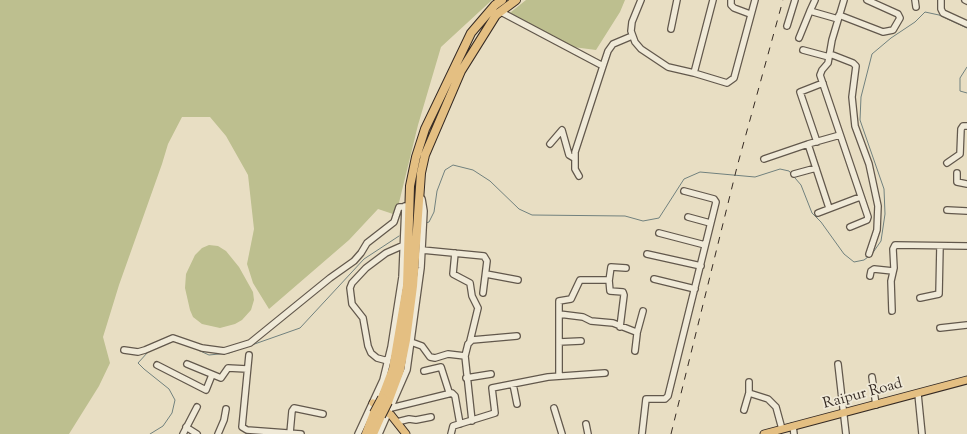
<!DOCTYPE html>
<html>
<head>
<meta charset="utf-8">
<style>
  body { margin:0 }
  canvas { display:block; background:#e8dec3 }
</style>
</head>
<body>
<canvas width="967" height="434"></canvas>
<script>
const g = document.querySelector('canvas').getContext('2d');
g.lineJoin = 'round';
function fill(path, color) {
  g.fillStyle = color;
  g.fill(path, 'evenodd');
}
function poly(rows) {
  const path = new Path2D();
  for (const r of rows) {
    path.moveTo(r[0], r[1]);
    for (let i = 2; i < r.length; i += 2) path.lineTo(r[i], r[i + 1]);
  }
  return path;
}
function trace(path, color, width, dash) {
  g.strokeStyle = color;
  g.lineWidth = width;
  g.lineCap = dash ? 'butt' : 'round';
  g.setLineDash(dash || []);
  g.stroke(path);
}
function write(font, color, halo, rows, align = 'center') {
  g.font = font + ' "Sorts Mill Goudy",serif';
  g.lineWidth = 3.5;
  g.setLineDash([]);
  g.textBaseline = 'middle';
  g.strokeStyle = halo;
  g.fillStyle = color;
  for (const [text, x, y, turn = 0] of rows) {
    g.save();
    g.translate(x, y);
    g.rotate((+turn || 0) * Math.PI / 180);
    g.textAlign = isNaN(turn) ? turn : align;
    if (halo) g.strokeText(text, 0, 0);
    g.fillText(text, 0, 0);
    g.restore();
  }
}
const green = poly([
  [0,0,492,0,441,47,418,125,396,215,378,209,349,240,269,309,253,283,247,264,254,229,248,175,226,136,210,117,182,117,168,144,162,164,119,285,103,337,110,363,99,386,69,434,0,434],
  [526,0,625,0,620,12,596,50,573,47,506,16],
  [209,245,218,246,226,251,239,267,253,292,254,300,251,310,242,320,235,324,220,328,202,324,193,317,190,310,185,288,186,274,195,255,202,248]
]);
const stream = poly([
  [967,67,960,78,960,91,967,93],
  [426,223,429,222,434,212,437,191,445,170,453,165,473,170,490,181,519,209,532,215,625,216,643,221,659,218,684,179,700,172,755,177,780,169,789,171,801,185,812,213,821,222,844,254,854,262,864,260,868,257],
  [872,254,881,241,885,214,884,189,860,120,861,97,872,54,891,38,915,22,925,12,939,15,967,28],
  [198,350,209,355,229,353,300,328,364,259,399,236],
  [148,352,138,363,144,369,169,389,175,400,172,413,163,426,150,434]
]);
const minor = poly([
  [641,0,632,22,631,31,635,42,641,49,668,67,694,73,727,83,734,78,755,0],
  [731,0,731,5,734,8,750,14],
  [844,0,832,40,828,63,822,70,820,75,868,217,867,220,850,227],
  [915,0,916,7],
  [941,0,941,9,943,13,967,24],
  [965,0,967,1],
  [810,11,815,0],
  [501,12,603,66,575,152,575,169,579,176],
  [839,15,883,32,893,30,900,18,898,14,867,0],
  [787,26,795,0],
  [671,29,677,0],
  [799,38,810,11,838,19],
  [803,50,829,57],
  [830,54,853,63,856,66,852,97,855,126,869,164,878,206,877,230,869,254],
  [603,66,608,51,613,44,632,36],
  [694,73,713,0],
  [817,142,800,92,823,83],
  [550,144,562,130,569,155,574,158],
  [764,159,808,144],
  [947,163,960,154,961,129,963,126,967,126],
  [957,173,957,182,967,184],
  [794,174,816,168],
  [829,208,808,144,840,135],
  [947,210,967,211],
  [818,213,860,197],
  [688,217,710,223],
  [659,233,705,245],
  [422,250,484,256,487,261,483,293],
  [455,253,453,274,470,283,472,296,478,308,470,341],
  [647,254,701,266],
  [486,274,518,280],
  [870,276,871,271,874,269,893,271],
  [654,279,695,289],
  [609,281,611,267,626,268],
  [920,298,939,294,940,246],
  [892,311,891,281,894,268,893,249,895,245,967,246],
  [559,314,583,317,591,321,613,323,636,332,637,334,635,351],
  [940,328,967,325],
  [637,333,643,311],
  [411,342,422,346,430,357,435,358,448,354,465,356],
  [559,342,581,341],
  [124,350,138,352,145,350,173,338,202,348,224,351,250,343,330,278,354,261,361,253,367,243,394,222,399,207,404,207],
  [249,355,242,427,247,430,301,434],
  [388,361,377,358,371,353,368,346,363,318,352,304,350,288,352,283,366,268,386,253,404,245],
  [187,364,221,378,228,368,247,369],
  [838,364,846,434],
  [157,365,206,390,212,375],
  [424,371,441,367,449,392],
  [559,376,559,301,571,299,580,280,609,280,610,291,623,292,624,295,620,327],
  [872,377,876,405],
  [466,378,491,374],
  [749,382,749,393,768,399,776,407,782,429],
  [513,384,517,404],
  [918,394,922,434],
  [391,408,452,393,455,396,460,424],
  [554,408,562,434],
  [744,410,749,393],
  [472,421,465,356,468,344,472,340,517,336],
  [397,422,409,419,416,420,431,417],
  [586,424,588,434],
  [793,426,794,434],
  [186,427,197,434],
  [290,433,292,411,294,408,323,414],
  [183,434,197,407],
  [218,434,224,420,226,409],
  [358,434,383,380,391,347,402,277,405,206],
  [379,434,407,370,421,268,424,211,422,199],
  [451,434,453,426,495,413,492,388,548,377,605,373],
  [642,434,646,399,665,399,668,396,716,202,714,199,684,191]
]);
const major = poly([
  [373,403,391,415,406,434],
  [764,434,967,380]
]);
const highway = poly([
  [382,398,393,369,407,286,410,186,416,157,425,129,471,33,495,5,502,0],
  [388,402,400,370,406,340,413,286,421,173,425,155,461,71,496,15,516,0],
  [366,434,374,413],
  [373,434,381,416]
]);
const rail = poly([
  [671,434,737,167,783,0]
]);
const highwayBridge = poly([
  [374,413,382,398],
  [381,416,388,402]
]);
const streetNames = [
  ["Raipur Road",863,395,-15]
];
fill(green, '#bdbf8f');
trace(stream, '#71817e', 1);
trace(minor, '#62584c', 8);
trace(major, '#362b24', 9);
trace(highway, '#362b24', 10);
trace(minor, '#f0ead8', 5.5);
trace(major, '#e4bf82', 7);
trace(highway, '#e4bf82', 8);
trace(rail, '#362b24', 1, [7, 7]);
trace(highwayBridge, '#362b24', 10, []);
trace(highwayBridge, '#e4bf82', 8);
write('15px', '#362b24', '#f0ead8', streetNames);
</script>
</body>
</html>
